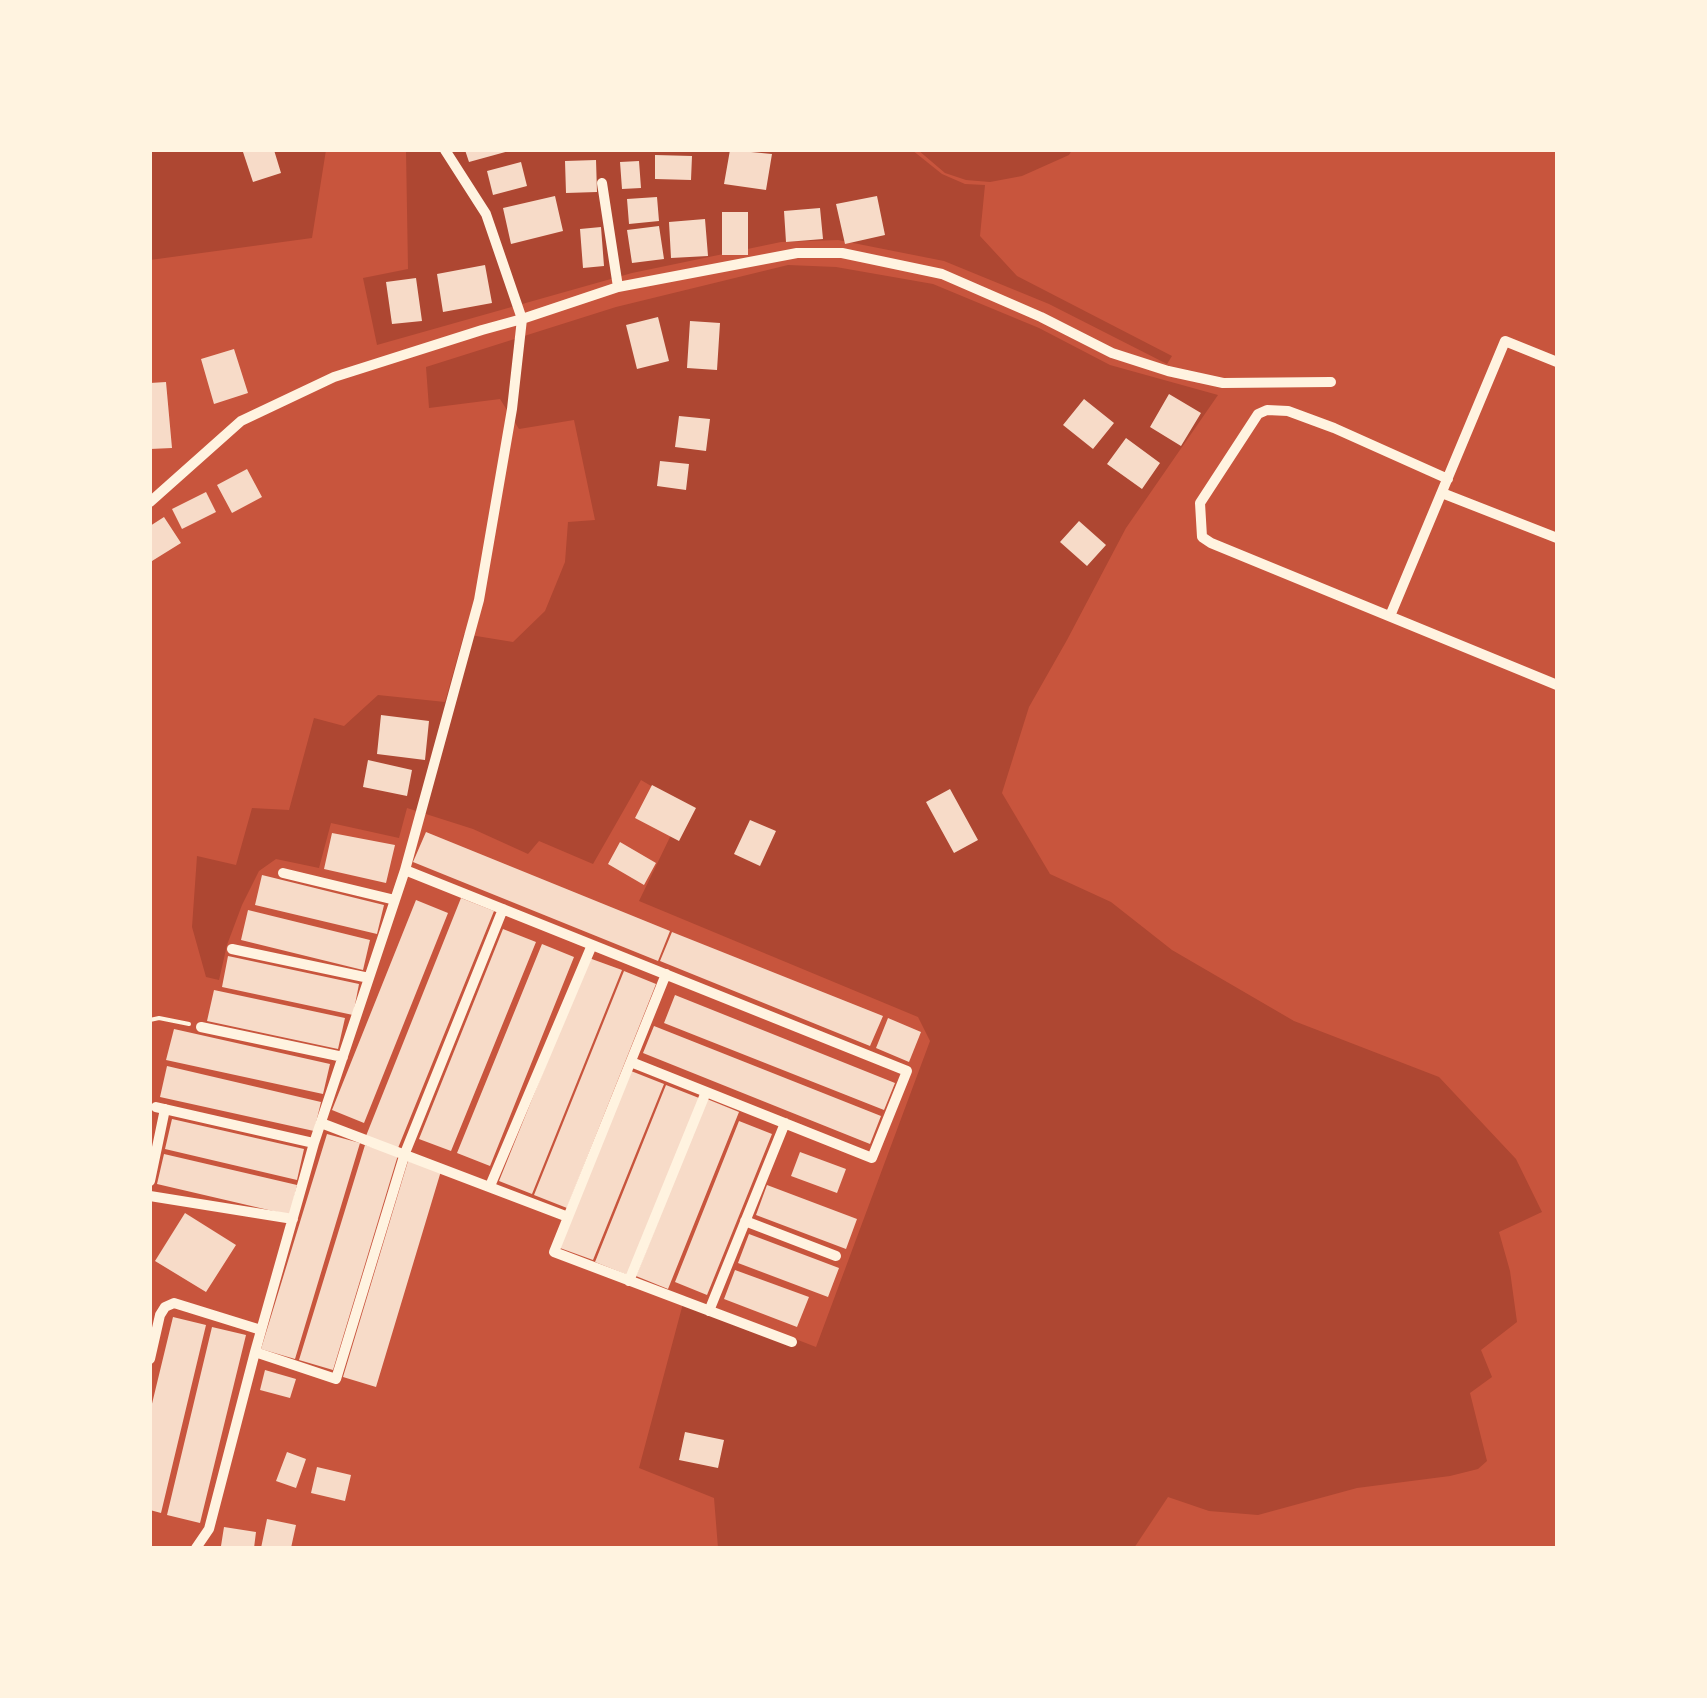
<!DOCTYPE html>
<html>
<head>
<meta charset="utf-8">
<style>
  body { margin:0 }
  #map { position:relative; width:1707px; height:1698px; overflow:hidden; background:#c8553d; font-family:"Fira Sans",sans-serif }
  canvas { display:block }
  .frame { position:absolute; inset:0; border:152px solid #fff3e0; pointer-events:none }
</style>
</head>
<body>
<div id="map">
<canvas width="1707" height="1698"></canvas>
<div class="frame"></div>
</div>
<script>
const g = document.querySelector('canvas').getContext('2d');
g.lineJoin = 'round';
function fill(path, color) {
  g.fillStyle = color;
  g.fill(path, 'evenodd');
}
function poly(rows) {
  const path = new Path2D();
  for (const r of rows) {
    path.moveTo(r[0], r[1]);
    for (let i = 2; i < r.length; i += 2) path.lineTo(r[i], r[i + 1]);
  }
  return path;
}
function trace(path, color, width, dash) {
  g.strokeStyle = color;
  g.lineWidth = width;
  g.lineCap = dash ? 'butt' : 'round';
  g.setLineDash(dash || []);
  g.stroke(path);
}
const green = poly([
  [150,150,326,150,312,238,150,260],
  [406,150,912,150,942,174,965,184,985,185,980,236,1017,276,1172,356,1167,364,1049,304,944,261,838,240,781,242,632,273,377,345,363,278,408,269],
  [918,150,1072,150,1069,155,1022,176,990,182,966,180,945,173],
  [788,265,836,267,933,284,1039,328,1110,365,1218,395,1126,528,1067,640,1029,707,1002,793,1050,874,1111,902,1172,950,1294,1021,1439,1077,1516,1159,1542,1212,1499,1232,1510,1271,1517,1322,1481,1350,1492,1377,1470,1393,1487,1461,1478,1469,1450,1476,1357,1488,1258,1515,1209,1511,1168,1497,1134,1548,718,1548,714,1498,639,1468,685,1296,816,1347,930,1041,918,1017,639,901,685,806,641,780,593,864,539,841,528,854,473,829,407,808,399,838,331,823,319,868,276,859,259,871,242,905,227,945,219,980,206,977,192,927,197,856,236,865,252,808,289,810,314,718,344,726,378,695,445,702,464,634,513,642,545,611,565,562,568,522,595,520,574,420,519,429,500,399,429,408,426,367,616,307]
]);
const building = poly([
  [250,150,274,150,281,173,253,182,243,152],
  [465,150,509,150,509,151,469,162],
  [730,150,772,154,766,190,724,184],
  [655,155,692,156,691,180,655,179],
  [596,160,597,192,566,193,565,161],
  [639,161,641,188,622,189,620,162],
  [521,162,527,186,493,195,487,171],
  [555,196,563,231,511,244,503,208],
  [877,196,885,235,845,244,836,204],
  [657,197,659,221,629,224,627,199],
  [820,208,823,239,786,242,784,211],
  [722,212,748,212,748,255,722,255],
  [705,219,708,256,671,258,669,222],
  [659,226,664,259,632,263,627,230],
  [601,227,604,266,583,268,580,229],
  [485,265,492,303,443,312,437,274],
  [416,278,422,321,392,324,386,282],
  [658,317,669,361,637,369,626,325],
  [690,321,720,323,717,370,687,368],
  [234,349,248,393,214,404,201,359],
  [166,382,172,448,150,449,150,383],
  [1169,394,1201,413,1181,446,1150,427],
  [1084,399,1114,423,1093,449,1063,425],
  [679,416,710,419,706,451,675,447],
  [1126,438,1160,463,1142,489,1107,464],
  [660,461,689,464,686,490,657,486],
  [247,469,262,497,232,513,217,485],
  [206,492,216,512,182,529,172,509],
  [164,517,181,543,152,561,150,558,150,526],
  [1079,521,1106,545,1087,566,1060,542],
  [381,715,429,721,425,760,377,754],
  [368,760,412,770,407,796,363,787],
  [652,785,696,808,679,841,635,818],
  [950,789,978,840,954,853,926,802],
  [750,820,776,831,760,866,734,854],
  [426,832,670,931,658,961,413,862],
  [332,833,395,845,386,883,324,869],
  [620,842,656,863,644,885,608,864],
  [262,875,384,905,377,934,255,905],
  [461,898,494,911,398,1148,366,1136],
  [416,900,448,913,364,1123,332,1110],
  [248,910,370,940,363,970,241,940],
  [503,929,536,942,451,1151,419,1139],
  [672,932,883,1016,870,1046,660,961],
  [542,944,574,957,490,1166,457,1153],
  [228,956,359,984,353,1015,222,987],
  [589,958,622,970,532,1194,499,1181],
  [624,971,656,984,567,1208,534,1195],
  [214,990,345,1018,338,1049,207,1021],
  [675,995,895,1083,884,1110,664,1023],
  [888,1018,921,1032,909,1062,876,1048],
  [654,1026,881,1116,870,1144,643,1053],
  [174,1029,330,1064,323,1094,166,1060],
  [167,1066,321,1102,314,1131,160,1097],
  [631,1071,664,1084,593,1260,560,1248],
  [666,1085,699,1098,628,1275,595,1262],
  [707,1099,739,1112,668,1289,636,1276],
  [172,1119,304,1149,297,1180,165,1149],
  [739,1121,772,1134,707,1295,675,1282],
  [327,1134,360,1143,295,1359,261,1349],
  [365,1145,398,1155,333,1370,299,1360],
  [800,1152,846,1169,837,1193,791,1176],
  [164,1154,297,1185,290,1215,157,1184],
  [408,1161,441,1171,376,1387,343,1377],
  [767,1185,857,1219,846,1249,756,1215],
  [185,1213,236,1245,206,1292,155,1261],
  [749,1234,839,1268,828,1297,738,1263],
  [735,1270,809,1297,797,1327,724,1299],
  [173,1317,206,1325,161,1513,150,1510,150,1412],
  [212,1327,246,1335,200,1523,167,1515],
  [265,1370,296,1379,290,1398,260,1390],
  [685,1432,724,1440,718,1468,679,1460],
  [287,1452,306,1459,296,1488,276,1481],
  [317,1467,351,1475,345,1501,311,1493],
  [267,1519,296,1525,291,1548,261,1548],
  [224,1527,256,1532,254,1548,221,1546]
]);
const path = poly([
  [150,1020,159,1018,189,1024]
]);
const minor = poly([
  [602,183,618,287],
  [1448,479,1334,428,1288,411,1267,410,1258,414,1200,503,1202,537,1211,543,1557,685],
  [1442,493,1557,538],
  [150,502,241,421,334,377,482,330,522,319,486,214,445,150],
  [1390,616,1505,341,1557,362],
  [405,870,907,1071,872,1158,631,1062],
  [283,873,395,900],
  [232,949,369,978],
  [666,974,554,1252,792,1342],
  [201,1027,343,1057],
  [156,1107,314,1143],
  [321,1123,568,1217],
  [150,1181,165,1109],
  [490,1186,592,945],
  [150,1196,293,1219],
  [745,1221,836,1256],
  [629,1281,706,1092],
  [709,1311,785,1123],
  [255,1352,336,1379,405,1153,503,909],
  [150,1359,160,1315,165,1307,174,1303,261,1330],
  [196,1548,209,1529,255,1352,314,1143,405,870,479,600,512,409,522,319,618,287,797,253,842,253,942,274,1041,317,1112,353,1168,371,1223,383,1331,382]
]);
fill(green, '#ae4732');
fill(building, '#f7dbc8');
trace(path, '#fff3e0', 4);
trace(minor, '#fff3e0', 10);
</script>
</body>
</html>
